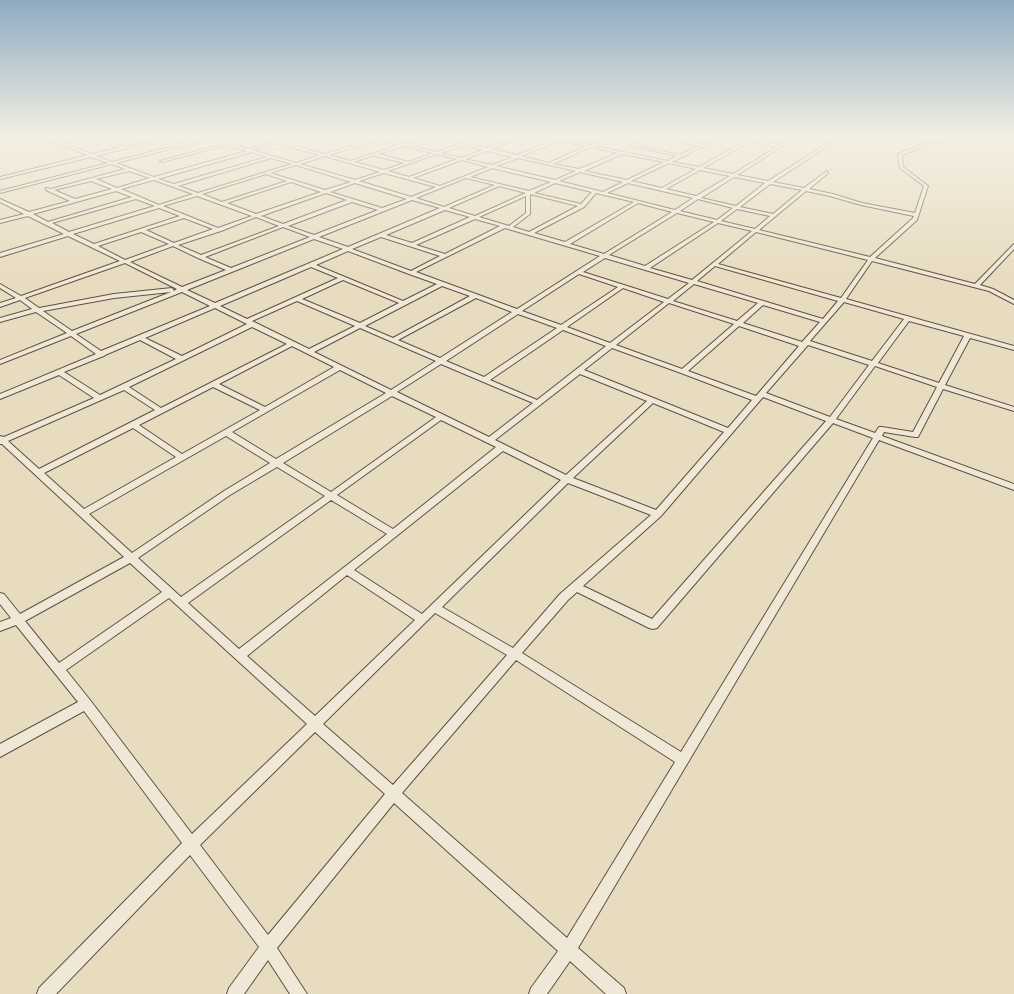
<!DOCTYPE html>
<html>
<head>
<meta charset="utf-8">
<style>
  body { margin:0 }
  canvas { display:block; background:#e7dcc0 }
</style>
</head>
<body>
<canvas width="1014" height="994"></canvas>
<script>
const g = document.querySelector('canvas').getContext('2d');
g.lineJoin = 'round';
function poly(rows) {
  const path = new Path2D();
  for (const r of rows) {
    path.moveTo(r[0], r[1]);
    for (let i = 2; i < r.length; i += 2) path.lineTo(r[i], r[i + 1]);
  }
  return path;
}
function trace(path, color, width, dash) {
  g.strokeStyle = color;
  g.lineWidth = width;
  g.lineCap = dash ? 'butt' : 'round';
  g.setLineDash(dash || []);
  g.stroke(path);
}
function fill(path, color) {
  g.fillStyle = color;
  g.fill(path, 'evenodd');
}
const street = poly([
  [6,137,11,137,0,142,0,140,6,137],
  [39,137,45,137,58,142,80,137,87,137,62,143,92,154,119,148,93,137,99,137,106,140,125,137,110,141,124,147,162,137,169,137,96,156,112,162,205,138,203,137,210,137,248,149,272,142,257,137,264,137,280,142,294,137,300,137,284,143,325,154,374,139,370,137,377,137,403,144,423,137,429,137,407,145,437,152,463,143,441,137,448,137,466,142,479,137,485,137,469,144,487,148,516,137,522,137,491,149,517,155,555,140,544,137,559,139,568,137,563,139,590,145,608,137,613,137,594,146,668,161,677,156,630,146,647,137,652,137,636,146,680,155,699,146,657,137,666,137,703,144,717,137,722,137,672,162,699,167,745,141,726,137,747,139,751,137,756,137,751,140,780,145,792,137,797,137,737,175,768,181,830,142,831,144,773,182,804,188,827,171,828,173,809,189,833,194,862,203,915,213,924,186,900,168,898,154,928,142,957,137,967,137,929,144,902,155,903,167,928,186,917,220,875,258,975,284,1014,244,1014,249,980,285,993,289,1014,300,1014,304,989,291,872,261,846,299,1014,346,1014,350,970,338,945,385,1014,407,1014,411,943,389,918,437,915,437,884,432,882,436,1014,484,1014,490,879,440,578,948,624,988,626,994,606,994,570,961,547,994,529,994,531,988,558,951,394,803,277,948,307,994,290,994,268,960,244,994,227,994,229,988,259,947,190,855,56,994,37,994,39,988,182,843,84,711,0,757,0,744,78,702,16,625,0,631,0,622,11,618,0,604,0,593,4,594,20,614,124,557,2,444,0,444,0,436,4,437,94,398,59,375,0,399,0,394,96,354,71,336,0,364,0,360,67,333,36,312,0,322,0,318,32,309,20,300,0,307,0,303,16,298,0,288,0,284,21,296,120,261,68,236,0,257,0,253,64,234,28,216,0,223,0,220,24,214,0,202,0,199,29,212,70,201,46,190,46,188,51,189,125,169,112,164,0,193,0,191,108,163,91,157,0,179,0,177,88,155,39,137],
  [209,139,223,144,160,161,162,162,227,145,247,151,154,177,116,163,209,139],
  [378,140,399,145,350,161,329,155,378,140],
  [560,141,586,146,549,163,521,156,560,141],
  [749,142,777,147,733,174,703,168,749,142],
  [276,143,279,144,320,155,296,163,252,150,276,143],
  [464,145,483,150,461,158,441,153,464,145],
  [404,146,433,153,409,162,378,154,404,146],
  [591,147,618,153,579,169,553,164,591,147],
  [487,151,513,157,492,165,465,159,487,151],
  [252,152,267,157,174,184,158,179,252,152],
  [437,154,457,159,409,177,388,171,437,154],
  [622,154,664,162,627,180,584,171,622,154],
  [374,155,375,156,405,163,384,170,354,162,374,155],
  [325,156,380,172,355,180,300,164,325,156],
  [271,158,292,164,198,193,178,186,271,158],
  [518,158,549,165,576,171,555,180,496,166,518,158],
  [462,160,488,167,440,186,413,178,462,160],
  [669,163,696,169,662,188,631,181,669,163],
  [296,165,351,182,325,190,270,173,296,165],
  [492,168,551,182,529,191,470,177,492,168],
  [700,170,730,176,696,196,666,189,700,170],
  [129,171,150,178,117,188,96,179,129,171],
  [580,172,623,182,603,192,559,181,580,172],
  [384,173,436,187,411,197,359,181,384,173],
  [266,174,287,181,222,202,202,194,266,174],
  [734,177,765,183,736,206,701,198,734,177],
  [466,178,495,185,444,207,416,198,466,178],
  [154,180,193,194,159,205,121,189,154,180],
  [91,181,112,189,75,199,54,190,91,181],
  [291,182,321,192,256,214,227,203,291,182],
  [355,183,407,199,382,208,330,192,355,183],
  [555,183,592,192,581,204,534,193,555,183],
  [628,183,662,191,693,198,675,210,607,193,628,183],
  [770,184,802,190,773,214,740,207,770,184],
  [499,186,526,193,475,216,449,208,499,186],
  [116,191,132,197,48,222,33,214,116,191],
  [806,191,830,196,861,205,914,216,913,218,870,257,759,230,806,191],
  [326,193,347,200,283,224,261,216,326,193],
  [596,193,634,202,565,242,534,233,584,207,596,193],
  [530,194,578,206,529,232,513,227,530,214,530,194],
  [197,196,252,216,218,228,163,206,197,196],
  [526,196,526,213,509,226,479,217,526,196],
  [136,199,155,206,69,232,52,223,136,199],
  [698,199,733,208,717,220,680,211,698,199],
  [412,200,440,208,348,247,319,237,412,200],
  [352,202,378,210,314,235,288,226,352,202],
  [638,203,672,212,604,254,570,244,638,203],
  [159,208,180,216,94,244,73,234,159,208],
  [737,209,770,216,755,229,721,221,737,209],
  [445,210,470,217,412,243,386,235,445,210],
  [677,213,714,222,645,266,609,255,677,213],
  [256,217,279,226,201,255,178,245,221,231,256,217],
  [184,218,213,229,174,243,146,230,184,218],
  [475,219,500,226,445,254,416,245,475,219],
  [718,223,752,231,692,280,650,268,718,223],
  [283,227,310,237,231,268,205,257,283,227],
  [505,228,600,256,517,309,416,272,505,228],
  [141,232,169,244,125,260,98,246,141,232],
  [756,232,868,260,841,298,718,264,756,232],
  [381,237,440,256,411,271,352,249,381,237],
  [314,239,343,249,215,303,187,290,314,239],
  [173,246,198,258,226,270,182,287,130,262,173,246],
  [348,251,409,274,437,284,403,301,316,265,348,251],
  [605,258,689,283,668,299,583,272,605,258],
  [125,263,177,289,174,291,172,288,114,294,39,308,25,298,125,263],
  [715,266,838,301,823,319,697,281,715,266],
  [311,267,338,278,247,319,220,306,311,267],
  [579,274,618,287,561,325,522,311,579,274],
  [343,280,399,303,360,323,302,299,343,280],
  [694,284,758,303,737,321,673,301,694,284],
  [442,286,470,296,393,338,365,326,442,286],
  [623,288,664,302,610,343,567,327,623,288],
  [171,292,72,331,43,311,114,298,171,292],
  [182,292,210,306,101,351,76,334,182,292],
  [476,298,512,312,440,358,398,340,476,298],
  [297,301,355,326,309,349,252,321,297,301],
  [844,302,904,319,872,361,810,341,844,302],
  [669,303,734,324,682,369,616,345,669,303],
  [763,305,820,322,802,342,743,323,763,305],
  [215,308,247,324,182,356,145,338,215,308],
  [518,314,557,328,484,377,446,361,518,314],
  [909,321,964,336,939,383,878,363,909,321],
  [739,326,799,346,756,396,688,371,739,326],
  [252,327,287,344,161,408,129,387,252,327],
  [360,328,436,361,391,390,314,352,360,328],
  [563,330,606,346,537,400,490,380,563,330],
  [140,340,176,359,100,395,64,372,101,357,104,356,105,355,140,340],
  [808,345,869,365,830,417,766,393,808,345],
  [292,346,334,367,265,407,219,384,292,346],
  [612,348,681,373,752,400,728,428,584,370,612,348],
  [441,364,533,403,489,437,397,392,441,364],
  [875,366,937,387,913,432,882,427,879,427,875,433,836,419,875,366],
  [340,370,386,393,276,459,232,432,340,370],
  [580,374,647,401,566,475,495,440,580,374],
  [213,387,260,410,182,454,139,425,213,387],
  [124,390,155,410,39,469,8,441,124,390],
  [392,396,436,417,331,492,283,463,392,396],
  [763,397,826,421,652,619,583,586,661,516,763,397],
  [653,403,724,432,656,510,573,478,653,403],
  [441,420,496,447,393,529,337,495,441,420],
  [833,423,873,438,681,752,522,653,568,600,577,592,649,628,653,629,657,628,833,423],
  [133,428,176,457,84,509,44,473,133,428],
  [226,436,270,463,224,491,132,553,89,514,226,436],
  [503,451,561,480,422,614,354,570,503,451],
  [277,467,325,496,181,597,138,558,230,495,277,467],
  [568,483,651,515,560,594,513,648,442,607,568,483],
  [331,500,387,534,239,649,188,603,331,500],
  [130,563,162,592,59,663,25,621,130,563],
  [347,575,415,620,315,716,247,656,347,575],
  [169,598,307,724,192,834,90,700,66,670,169,598],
  [435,613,507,655,393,785,323,724,435,613],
  [516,660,675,762,567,938,402,793,516,660],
  [315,732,385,794,268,935,200,845,315,732]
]);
trace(street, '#615043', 2);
fill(street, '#efe8d6');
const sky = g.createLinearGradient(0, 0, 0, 276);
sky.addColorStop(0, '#8faac1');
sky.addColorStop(0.5, '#f4efe3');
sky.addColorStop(1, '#f4efe300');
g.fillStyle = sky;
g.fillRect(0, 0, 1014, 276);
</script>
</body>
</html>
